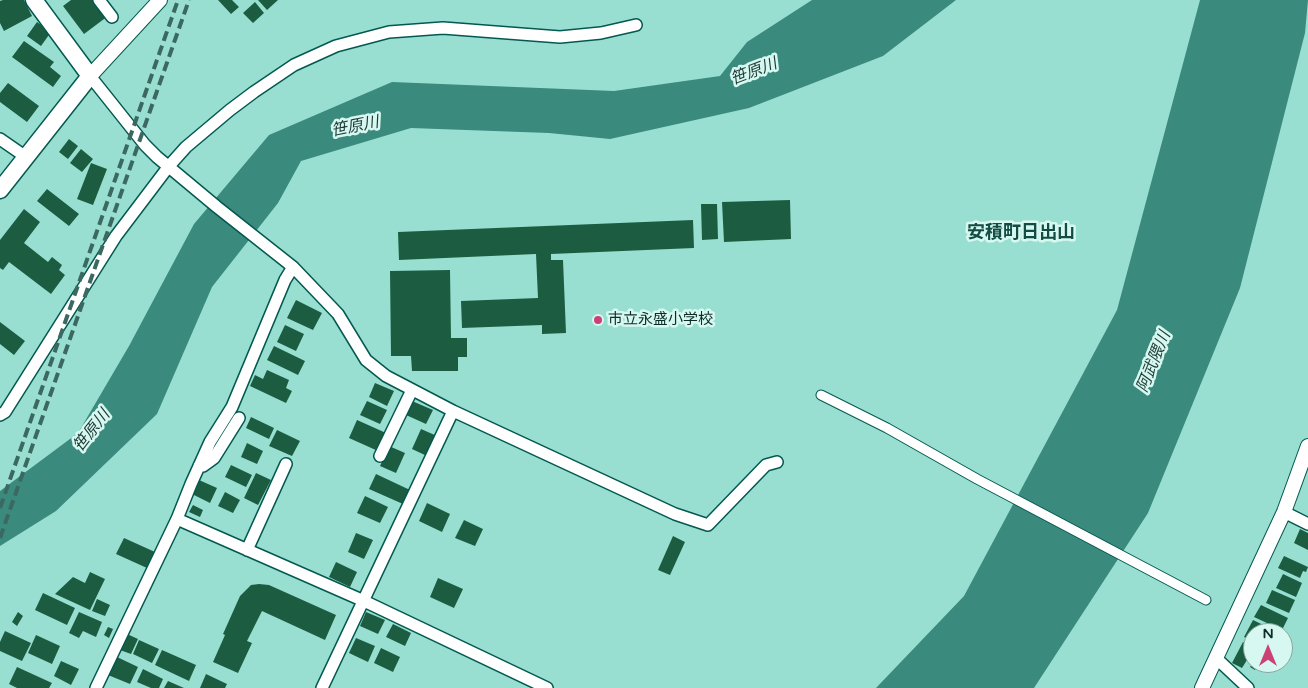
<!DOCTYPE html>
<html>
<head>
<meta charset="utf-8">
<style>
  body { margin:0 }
  #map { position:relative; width:1308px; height:688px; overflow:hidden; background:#98dfd2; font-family:"Varela Round",sans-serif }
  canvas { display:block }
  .north { position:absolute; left:1243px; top:623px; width:50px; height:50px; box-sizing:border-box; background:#d6f8f1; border:1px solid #86a6a0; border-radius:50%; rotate:0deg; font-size:14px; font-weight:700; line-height:20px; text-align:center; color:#0d2c27 }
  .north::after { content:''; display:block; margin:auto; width:18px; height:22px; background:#cc4175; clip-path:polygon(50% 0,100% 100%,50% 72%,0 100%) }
</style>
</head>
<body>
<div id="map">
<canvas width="1308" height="688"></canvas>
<div class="north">N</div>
</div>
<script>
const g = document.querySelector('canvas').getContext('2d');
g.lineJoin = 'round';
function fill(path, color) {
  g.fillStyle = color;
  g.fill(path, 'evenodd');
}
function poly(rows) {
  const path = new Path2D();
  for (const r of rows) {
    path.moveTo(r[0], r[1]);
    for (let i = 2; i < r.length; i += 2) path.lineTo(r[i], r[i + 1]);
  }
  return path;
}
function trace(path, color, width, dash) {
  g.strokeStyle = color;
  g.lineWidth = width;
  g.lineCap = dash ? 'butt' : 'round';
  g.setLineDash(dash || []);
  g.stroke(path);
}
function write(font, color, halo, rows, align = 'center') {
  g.font = font + ' "Varela Round","Noto Sans JP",sans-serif';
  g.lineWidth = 5;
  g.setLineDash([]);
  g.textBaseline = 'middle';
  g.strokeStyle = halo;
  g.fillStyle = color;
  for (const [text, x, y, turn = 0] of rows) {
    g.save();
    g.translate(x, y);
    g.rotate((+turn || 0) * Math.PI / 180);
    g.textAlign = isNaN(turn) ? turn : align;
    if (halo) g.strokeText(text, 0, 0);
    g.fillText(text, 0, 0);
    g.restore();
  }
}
const water = poly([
  [812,0,956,0,883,56,749,108,610,139,549,133,411,128,301,161,278,203,212,287,157,414,56,511,0,546,0,491,78,433,129,346,194,224,269,135,392,82,614,91,720,76,747,42],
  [1200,0,1308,0,1305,33,1240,288,1148,513,1034,688,876,688,964,596,1117,310]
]);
const building = poly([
  [3,0,24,0,32,16,4,31,0,23,0,1],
  [71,0,96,0,108,16,84,34,63,6],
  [218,0,232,0,239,7,231,14],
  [258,0,278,0,267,10],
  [255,2,264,13,253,23,243,13],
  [37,22,51,32,41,46,27,36],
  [24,41,54,62,50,67,61,76,53,87,12,57],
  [8,83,39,106,27,122,0,102,0,93],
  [69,139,78,146,68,159,59,152],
  [81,149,93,159,82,172,70,163],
  [91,163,107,169,93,205,77,199],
  [47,189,79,214,69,226,37,201],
  [790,200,791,239,724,242,722,202],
  [701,204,717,204,718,239,702,240],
  [24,209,40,222,24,243,48,262,52,257,62,265,59,270,65,275,51,294,9,262,3,270,0,268,0,240],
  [693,220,694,248,551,254,551,260,563,260,566,333,542,334,542,325,462,328,461,301,538,298,536,254,399,260,398,232],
  [450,270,451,338,467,338,467,357,458,357,458,371,412,371,411,356,391,356,390,271],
  [296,300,322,313,313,330,287,318],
  [0,322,25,341,14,355,0,344],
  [285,325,304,334,296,351,277,342],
  [274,346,305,361,298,375,267,360],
  [267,370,289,380,286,388,292,391,286,403,250,386,255,375,263,379],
  [375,383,394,391,387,406,369,397],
  [367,401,387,410,380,424,360,415],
  [412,401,433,410,426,424,406,415],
  [251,417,274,428,269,439,246,428],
  [357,420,386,433,378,451,349,438],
  [421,429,437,436,427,456,412,449],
  [277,430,300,441,292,456,269,446],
  [247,443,263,451,257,464,241,457],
  [389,446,405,453,396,473,380,466],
  [231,465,252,475,246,487,225,477],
  [256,473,271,480,258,505,244,498],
  [376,474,410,490,403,504,369,489],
  [199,480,217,488,210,503,192,494],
  [225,492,240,500,233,513,218,506],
  [365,496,388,507,380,523,357,513],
  [427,503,450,514,442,532,419,521],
  [193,505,203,510,200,517,189,512],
  [464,520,483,529,475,546,455,538],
  [1300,529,1308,533,1308,550,1294,543],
  [356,533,373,540,364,559,348,552],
  [673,536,685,542,670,575,658,570],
  [124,538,155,552,147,568,116,554],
  [1284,556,1308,567,1306,572,1303,571,1300,578,1278,568],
  [336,562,357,572,350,587,329,577],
  [90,572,105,579,90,610,55,594,73,577,85,583],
  [1283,574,1302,583,1296,597,1276,588],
  [438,578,463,589,454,608,430,597],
  [259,584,269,585,336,615,325,640,262,611,247,641,252,643,238,673,213,662,225,635,223,634,240,596,251,585],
  [1272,590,1295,600,1289,613,1266,603],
  [43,593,75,608,67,625,35,610],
  [97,599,110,605,105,616,92,611],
  [1261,605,1288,618,1282,630,1254,617],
  [18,612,23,616,17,626,12,622],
  [79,612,102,622,96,637,83,631,79,638,69,633],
  [366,612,385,620,378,634,360,626],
  [1253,620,1280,633,1253,633,1253,641,1244,637],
  [393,624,411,633,405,646,386,637],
  [108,627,113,629,109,638,104,635],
  [5,631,31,643,22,661,0,651,0,642],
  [127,634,138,639,131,654,120,650],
  [36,635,60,646,52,664,28,653],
  [356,638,375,646,368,662,349,653],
  [139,640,159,649,152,663,133,654],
  [1243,642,1251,646,1253,645,1253,663,1268,663,1265,669,1257,665,1255,670,1250,667,1253,663,1247,660,1242,668,1232,663],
  [381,648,400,657,393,672,374,663],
  [162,650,196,665,189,681,155,665],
  [117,657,138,667,130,684,108,675],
  [61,661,79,669,71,685,54,676],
  [17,667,52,683,49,688,17,688,9,684],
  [143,669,163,679,159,688,151,688,137,682],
  [206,674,227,684,225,688,200,688],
  [168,681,184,688,164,688]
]);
const pedestrian = poly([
  [821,395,887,428,977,479,1206,600]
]);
const minor = poly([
  [99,0,112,17],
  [90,76,145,145,157,157,217,207,293,267,338,314,366,360,386,376,453,411,675,514,708,525,766,465,777,462],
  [0,139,26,157],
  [0,415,5,412,116,236,169,166,186,147,230,110,254,92,294,65,336,46,389,32,443,28,560,37,601,33,636,25],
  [380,456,412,390],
  [199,466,203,466,214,458,239,418],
  [1284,512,1308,524],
  [177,519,364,601,547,688],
  [247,550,286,464],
  [1216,658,1248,688],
  [96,688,177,519,191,484,210,442,232,407,285,280,293,267],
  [322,688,453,411]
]);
const tertiary = poly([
  [90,76,160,0],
  [1202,688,1284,512,1308,446]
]);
const secondary = poly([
  [0,190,90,76,34,0]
]);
const rail = poly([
  [0,508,178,0],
  [0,538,189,0]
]);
const markers = [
  [598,320,5,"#cc4175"]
];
const poiNames = [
  ["市立永盛小学校",608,320]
];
const waterNames = [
  ["笹原川",754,72,-21],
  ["笹原川",355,127,-11],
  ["阿武隈川",1154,362,-68],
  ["笹原川",92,431,-52]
];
const quarterNames = [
  ["安積町日出山",1021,233]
];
fill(water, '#3a8a7d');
fill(building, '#1c5d41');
trace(pedestrian, '#03594f', 11);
trace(minor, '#03594f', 14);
trace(tertiary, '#03594f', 16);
trace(secondary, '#03594f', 19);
trace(pedestrian, '#fff', 9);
trace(minor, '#fff', 11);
trace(tertiary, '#fff', 14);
trace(secondary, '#fff', 16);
trace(rail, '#3b6860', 4, [10, 5]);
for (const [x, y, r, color] of markers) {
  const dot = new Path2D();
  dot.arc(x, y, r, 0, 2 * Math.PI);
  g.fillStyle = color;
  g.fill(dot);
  trace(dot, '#d6f8f1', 2);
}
write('15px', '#0d2c27', '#d6f8f1', poiNames, 'left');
write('italic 16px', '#1f3934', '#d6f8f1', waterNames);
write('bold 18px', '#134c43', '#d6f8f1', quarterNames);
</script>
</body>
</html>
